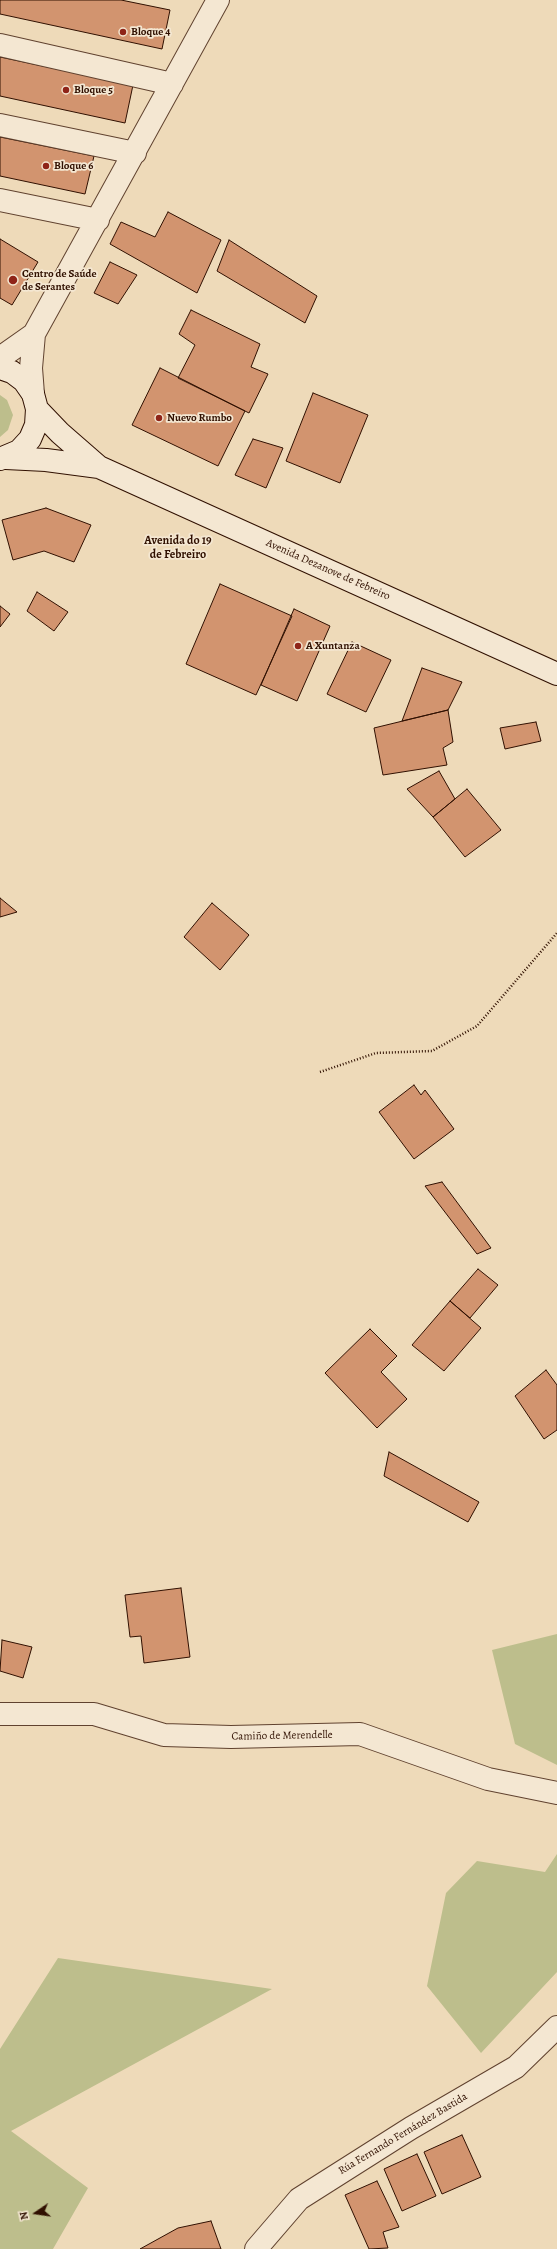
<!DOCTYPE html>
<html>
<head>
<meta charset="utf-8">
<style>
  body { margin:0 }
  #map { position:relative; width:557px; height:2249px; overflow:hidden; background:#eedab9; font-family:Alegreya,serif }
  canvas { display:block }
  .north { position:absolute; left:16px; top:2193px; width:40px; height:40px; -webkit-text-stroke:3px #f4e7d2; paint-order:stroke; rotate:257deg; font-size:11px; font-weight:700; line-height:16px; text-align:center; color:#301001 }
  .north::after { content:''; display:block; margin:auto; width:14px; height:18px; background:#301001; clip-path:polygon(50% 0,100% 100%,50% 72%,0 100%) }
</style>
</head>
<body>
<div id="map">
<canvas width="557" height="2249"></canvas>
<div class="north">N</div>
</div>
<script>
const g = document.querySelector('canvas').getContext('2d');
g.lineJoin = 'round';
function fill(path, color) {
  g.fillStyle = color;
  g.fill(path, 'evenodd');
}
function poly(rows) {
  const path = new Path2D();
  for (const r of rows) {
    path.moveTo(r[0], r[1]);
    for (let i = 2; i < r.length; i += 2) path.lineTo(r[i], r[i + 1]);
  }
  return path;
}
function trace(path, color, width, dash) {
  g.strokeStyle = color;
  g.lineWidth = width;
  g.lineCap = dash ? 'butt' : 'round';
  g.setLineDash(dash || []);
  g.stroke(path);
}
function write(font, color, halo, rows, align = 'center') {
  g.font = font + ' Alegreya,serif';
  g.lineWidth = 3.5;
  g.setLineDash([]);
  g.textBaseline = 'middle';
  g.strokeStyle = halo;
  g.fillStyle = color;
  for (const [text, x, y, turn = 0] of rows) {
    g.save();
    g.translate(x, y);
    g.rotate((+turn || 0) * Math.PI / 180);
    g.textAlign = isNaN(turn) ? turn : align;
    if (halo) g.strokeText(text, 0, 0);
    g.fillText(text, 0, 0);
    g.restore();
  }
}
const green = poly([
  [0,395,7,400,13,415,8,430,0,437],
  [557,1634,557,1765,515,1744,492,1650],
  [557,1854,557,1972,481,2053,427,1986,446,1893,477,1861,545,1872],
  [58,1958,272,1989,11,2131,88,2188,53,2249,0,2249,0,2049]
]);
const building = poly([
  [0,0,121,0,170,10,162,49,0,14,0,0],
  [0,57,133,85,125,123,0,96,0,57],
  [0,137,94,156,85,194,0,176,0,137],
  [168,212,221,240,197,293,110,244,121,222,155,237,168,212],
  [0,239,38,262,12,305,0,298,0,239],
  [229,240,317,296,305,323,217,271,229,240],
  [110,262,137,275,118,304,94,293,110,262],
  [191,310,260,344,251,367,268,374,249,413,178,378,195,345,179,334,191,310],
  [160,368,245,411,218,466,132,425,160,368],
  [313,393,368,415,340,483,286,461,313,393],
  [253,439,283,448,266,488,235,475,253,439],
  [46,508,91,525,74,562,44,551,13,560,2,520,46,508],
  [220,584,292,616,256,695,186,664,220,584],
  [37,592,68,612,54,631,27,611,37,592],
  [0,606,10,614,0,627,0,606],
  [294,609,330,626,297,701,261,685,294,609],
  [352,642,391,660,366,712,327,694,352,642],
  [422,668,462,682,448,710,402,721,422,668],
  [448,710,453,742,443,748,447,765,383,775,374,728,448,710],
  [536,722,541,741,505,749,500,728,536,722],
  [439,771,455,799,433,817,407,789,439,771],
  [467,789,501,830,465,857,433,817,467,789],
  [0,898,17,912,0,917,0,898],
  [212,903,249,935,220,970,184,937,212,903],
  [414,1085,421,1095,425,1090,454,1129,414,1159,379,1112,414,1085],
  [442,1182,491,1248,477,1254,425,1186,442,1182],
  [478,1269,498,1285,470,1318,450,1301,478,1269],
  [450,1301,481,1328,444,1371,412,1345,450,1301],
  [370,1329,397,1356,381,1372,407,1399,377,1428,325,1373,370,1329],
  [546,1370,557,1385,557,1430,544,1439,515,1396,546,1370],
  [389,1452,479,1502,468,1522,384,1476,389,1452],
  [181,1588,190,1657,144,1663,141,1636,130,1637,125,1595,181,1588],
  [2,1640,32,1647,23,1678,0,1671,2,1640],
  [462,2135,481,2177,442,2194,424,2152,462,2135],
  [417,2154,436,2196,402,2211,384,2169,417,2154],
  [377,2181,399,2227,383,2232,388,2248,369,2249,345,2195,377,2181],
  [211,2221,221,2249,140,2249,178,2228,211,2221]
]);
const path = poly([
  [320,1072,376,1053,432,1051,477,1026,557,933]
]);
const street = poly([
  [0,45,172,84],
  [0,125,135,153],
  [0,200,98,220],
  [0,358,34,334,218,0],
  [33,394,31,368,34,334],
  [0,1714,94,1714,164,1735,231,1737,360,1734,488,1779,557,1793],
  [256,2249,299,2199,411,2128,516,2067,557,2027]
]);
const secondary = poly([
  [0,368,12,372,24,381,33,394,37,409,36,425,30,439,19,451,0,459],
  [37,409,60,433,99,467],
  [6,458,46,460,99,467,557,674]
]);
const markers = [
  [123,32,4,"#8f2418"],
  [66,90,4,"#8f2418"],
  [46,166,4,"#8f2418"],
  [13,280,5,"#8f2418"],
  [159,418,4,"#8f2418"],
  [298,646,4,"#8f2418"]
];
const poiNames = [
  ["Bloque 4",131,32],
  ["Bloque 5",74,90],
  ["Bloque 6",54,166],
  ["Centro de Saúde",22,274],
  ["de Serantes",22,287],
  ["Nuevo Rumbo",167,418],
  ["A Xuntanza",306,646]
];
const streetNames = [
  ["Avenida Dezanove de Febreiro",328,570,24],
  ["Camiño de Merendelle",282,1736,-1],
  ["Rúa Fernando Fernández Bastida",403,2134,-31]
];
const neighbourhoodNames = [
  ["Avenida do 19",178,541],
  ["de Febreiro",178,555]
];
fill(green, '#bdbe8c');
fill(building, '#d2946f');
trace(building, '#301001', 1);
trace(street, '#60422f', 24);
trace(secondary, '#301001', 24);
trace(path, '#301001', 2.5, [1, 2]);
trace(street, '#f4e7d2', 22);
trace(secondary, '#f4e7d2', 22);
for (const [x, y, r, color] of markers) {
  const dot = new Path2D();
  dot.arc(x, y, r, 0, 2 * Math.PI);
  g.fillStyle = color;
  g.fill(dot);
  trace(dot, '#f4e7d2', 1.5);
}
write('bold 11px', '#301001', '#f4e7d2', poiNames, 'left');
write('11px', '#301001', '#f4e7d2', streetNames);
write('bold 12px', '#301001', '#f4e7d2', neighbourhoodNames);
</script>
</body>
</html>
